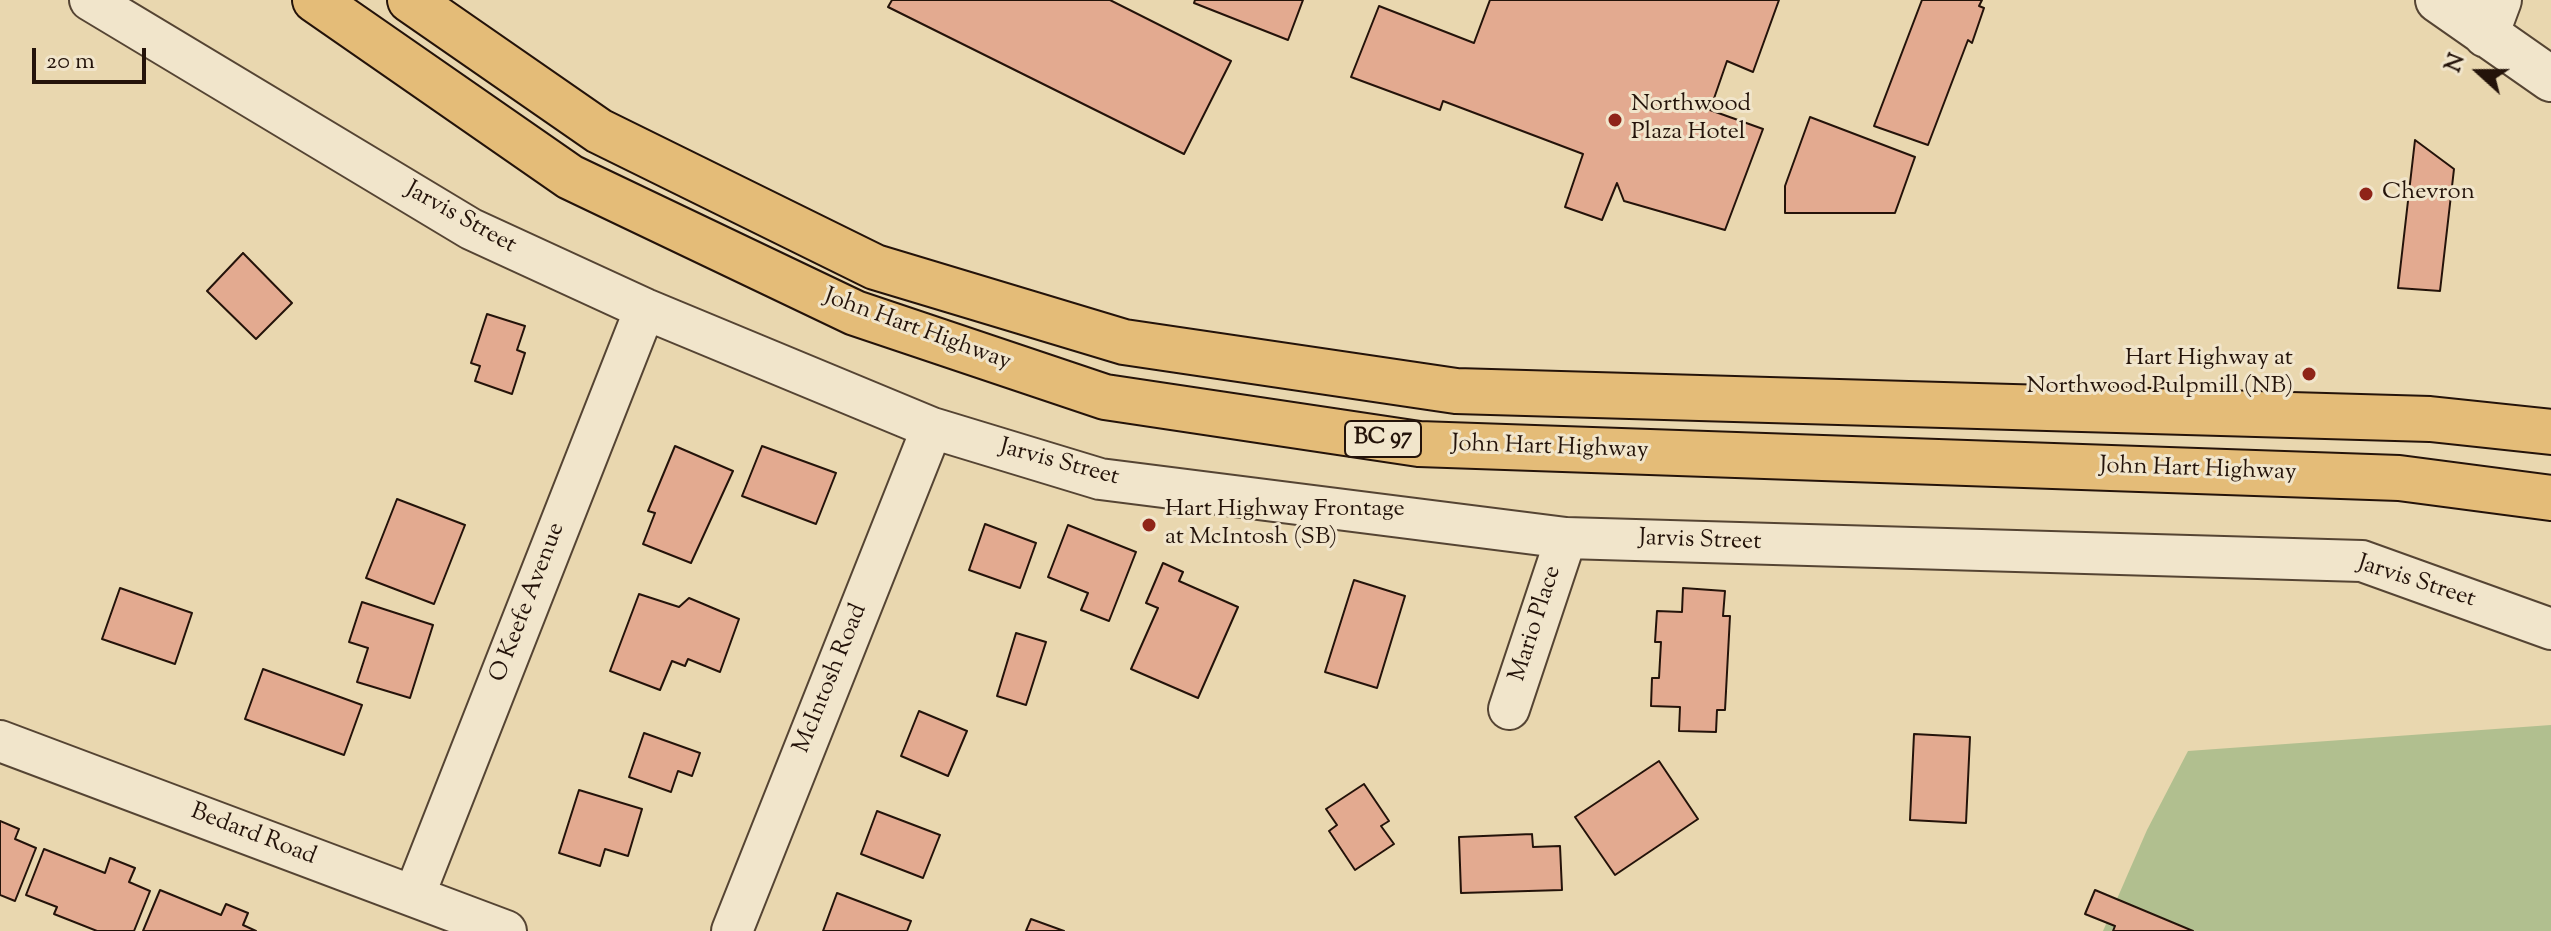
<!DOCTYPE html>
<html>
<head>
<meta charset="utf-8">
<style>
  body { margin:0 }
  #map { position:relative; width:2551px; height:931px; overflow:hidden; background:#e9d7af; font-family:"Sorts Mill Goudy",serif }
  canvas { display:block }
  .north { position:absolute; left:2439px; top:32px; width:80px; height:80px; -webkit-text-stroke:6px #f1e5cb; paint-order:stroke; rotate:291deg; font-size:22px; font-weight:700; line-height:32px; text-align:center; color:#24130a }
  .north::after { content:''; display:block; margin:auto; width:28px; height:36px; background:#24130a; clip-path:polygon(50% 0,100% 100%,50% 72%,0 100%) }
  .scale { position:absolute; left:32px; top:48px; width:114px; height:36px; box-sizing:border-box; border:4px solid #24130a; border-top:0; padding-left:10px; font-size:24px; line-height:28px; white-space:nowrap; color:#24130a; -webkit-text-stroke:6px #f1e5cb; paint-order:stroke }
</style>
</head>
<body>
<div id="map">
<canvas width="2551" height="931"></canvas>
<div class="north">N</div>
<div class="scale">20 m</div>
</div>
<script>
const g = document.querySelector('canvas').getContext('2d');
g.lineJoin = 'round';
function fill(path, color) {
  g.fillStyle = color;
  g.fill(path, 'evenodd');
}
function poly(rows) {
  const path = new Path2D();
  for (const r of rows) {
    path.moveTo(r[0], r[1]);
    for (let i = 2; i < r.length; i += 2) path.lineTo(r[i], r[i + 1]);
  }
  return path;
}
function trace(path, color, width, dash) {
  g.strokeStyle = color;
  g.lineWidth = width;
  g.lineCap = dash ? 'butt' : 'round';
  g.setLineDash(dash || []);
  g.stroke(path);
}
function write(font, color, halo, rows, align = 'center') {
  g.font = font + ' "Sorts Mill Goudy",serif';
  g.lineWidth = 6;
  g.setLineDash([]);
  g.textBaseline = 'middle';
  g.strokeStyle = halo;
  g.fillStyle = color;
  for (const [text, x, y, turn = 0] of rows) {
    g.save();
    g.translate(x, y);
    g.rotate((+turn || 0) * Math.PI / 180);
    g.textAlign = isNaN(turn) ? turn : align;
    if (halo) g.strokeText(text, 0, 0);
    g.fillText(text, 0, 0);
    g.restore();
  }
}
const green = poly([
  [2551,725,2551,931,2103,931,2147,830,2188,751]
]);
const building = poly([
  [892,0,1110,0,1231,61,1184,154,888,7,892,0],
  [1195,0,1303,0,1288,40,1194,3,1195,0],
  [1490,0,1779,0,1753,72,1727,61,1710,110,1763,129,1725,230,1624,201,1617,183,1602,220,1565,207,1583,154,1443,101,1440,110,1351,77,1379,6,1474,43,1490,0],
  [1922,0,1982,0,1979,6,1984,8,1972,43,1968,40,1928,145,1874,126,1922,0],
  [1810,117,1915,157,1895,213,1785,213,1785,186,1810,117],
  [2415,140,2454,169,2440,291,2398,288,2415,140],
  [243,253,292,303,256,339,207,291,243,253],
  [487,314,525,326,517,350,525,353,512,394,475,381,480,366,471,363,487,314],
  [675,446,733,471,691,563,643,544,655,513,648,511,675,446],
  [762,446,836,473,816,524,742,496,762,446],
  [397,499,465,525,434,604,366,578,397,499],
  [985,524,1036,543,1020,588,969,570,985,524],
  [1068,525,1136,552,1109,621,1081,610,1088,593,1048,577,1068,525],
  [1163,563,1183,572,1179,581,1238,607,1198,698,1131,669,1158,608,1146,603,1163,563],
  [1354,580,1405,596,1377,688,1325,672,1354,580],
  [120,588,192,613,175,664,102,639,120,588],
  [1683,588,1725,591,1723,616,1730,616,1725,710,1717,710,1716,732,1679,731,1680,707,1651,706,1652,678,1659,678,1661,642,1655,642,1657,611,1682,612,1683,588],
  [639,594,679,607,689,598,739,619,720,672,688,659,685,666,672,661,660,690,610,671,639,594],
  [362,602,433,625,410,698,357,682,368,648,349,642,362,602],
  [1016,633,1046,642,1026,705,997,696,1016,633],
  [263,669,362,705,344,755,245,719,263,669],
  [919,711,967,731,948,776,901,756,919,711],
  [644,733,700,753,692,776,678,771,671,792,629,777,644,733],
  [1914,734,1970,737,1966,823,1910,820,1914,734],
  [1659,761,1698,819,1615,875,1575,817,1659,761],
  [1364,784,1389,821,1381,826,1394,844,1355,870,1329,831,1337,825,1326,809,1364,784],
  [579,790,642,809,628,856,605,849,600,866,559,853,579,790],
  [877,811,940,835,923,878,861,854,877,811],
  [0,821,19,829,15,839,36,848,15,901,0,895,0,821],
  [1532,834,1533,847,1560,846,1562,890,1461,893,1459,837,1532,834],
  [44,849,105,873,110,858,135,868,129,882,150,891,134,931,97,931,54,914,57,907,26,895,44,849],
  [160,890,221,915,226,904,248,913,243,925,256,931,143,931,160,890],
  [2095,890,2193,931,2113,931,2115,926,2085,914,2095,890],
  [837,893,911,921,907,931,823,931,837,893],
  [1031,919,1064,931,1026,931,1031,919]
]);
const minor = poly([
  [90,0,471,229,645,309,932,428,1100,479,1566,538,2362,561,2551,629],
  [1509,709,1566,538],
  [0,741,506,931],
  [414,896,645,309],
  [732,931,932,428]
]);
const tertiary = poly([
  [2438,0,2551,79],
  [2486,35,2499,0]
]);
const trunk = poly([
  [315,0,570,177,855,313,1105,397,1419,444,2399,478,2551,498],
  [410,0,599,131,875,267,1124,342,1456,391,2430,419,2551,432]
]);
const markers = [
  [1615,120,8,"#8f2418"],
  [2366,194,8,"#8f2418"],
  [2309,374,8,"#8f2418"],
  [1149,525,8,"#8f2418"]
];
const shields = [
  [1383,439,76]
];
const shieldNames = [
  ["BC 97",1383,439]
];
const poiNames = [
  ["Northwood",1631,106],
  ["Plaza Hotel",1631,134],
  ["Chevron",2382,194],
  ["Hart Highway at",2293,360,"right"],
  ["Northwood Pulpmill (NB)",2293,388,"right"],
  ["Hart Highway Frontage",1165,511],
  ["at McIntosh (SB)",1165,539]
];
const streetNames = [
  ["Jarvis Street",460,219,29],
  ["John Hart Highway",917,331,20],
  ["John Hart Highway",1550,449,2],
  ["Jarvis Street",1059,464,15],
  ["John Hart Highway",2198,471,2],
  ["Jarvis Street",1700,542,2],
  ["Jarvis Street",2416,583,18],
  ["O Keefe Avenue",529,603,-69],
  ["Mario Place",1537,624,-72],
  ["McIntosh Road",832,679,-68],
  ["Bedard Road",253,836,21]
];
fill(green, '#b1bf8f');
fill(building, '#e3aa90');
trace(building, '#24130a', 2);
trace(minor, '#543', 44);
trace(tertiary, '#543', 48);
trace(trunk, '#24130a', 48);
trace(minor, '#f1e5cb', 40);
trace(tertiary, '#f1e5cb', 44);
trace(trunk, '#e4bc78', 44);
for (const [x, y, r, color] of markers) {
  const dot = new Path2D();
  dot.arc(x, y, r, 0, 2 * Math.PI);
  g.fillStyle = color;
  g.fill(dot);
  trace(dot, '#f1e5cb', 3);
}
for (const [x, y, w] of shields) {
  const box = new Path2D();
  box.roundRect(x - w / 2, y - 18, w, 36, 6);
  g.fillStyle = '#f1e5cb';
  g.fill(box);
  trace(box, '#24130a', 2);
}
write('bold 22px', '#24130a', null, shieldNames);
write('24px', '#24130a', '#f1e5cb', poiNames, 'left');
write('24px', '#24130a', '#f1e5cb', streetNames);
</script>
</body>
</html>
